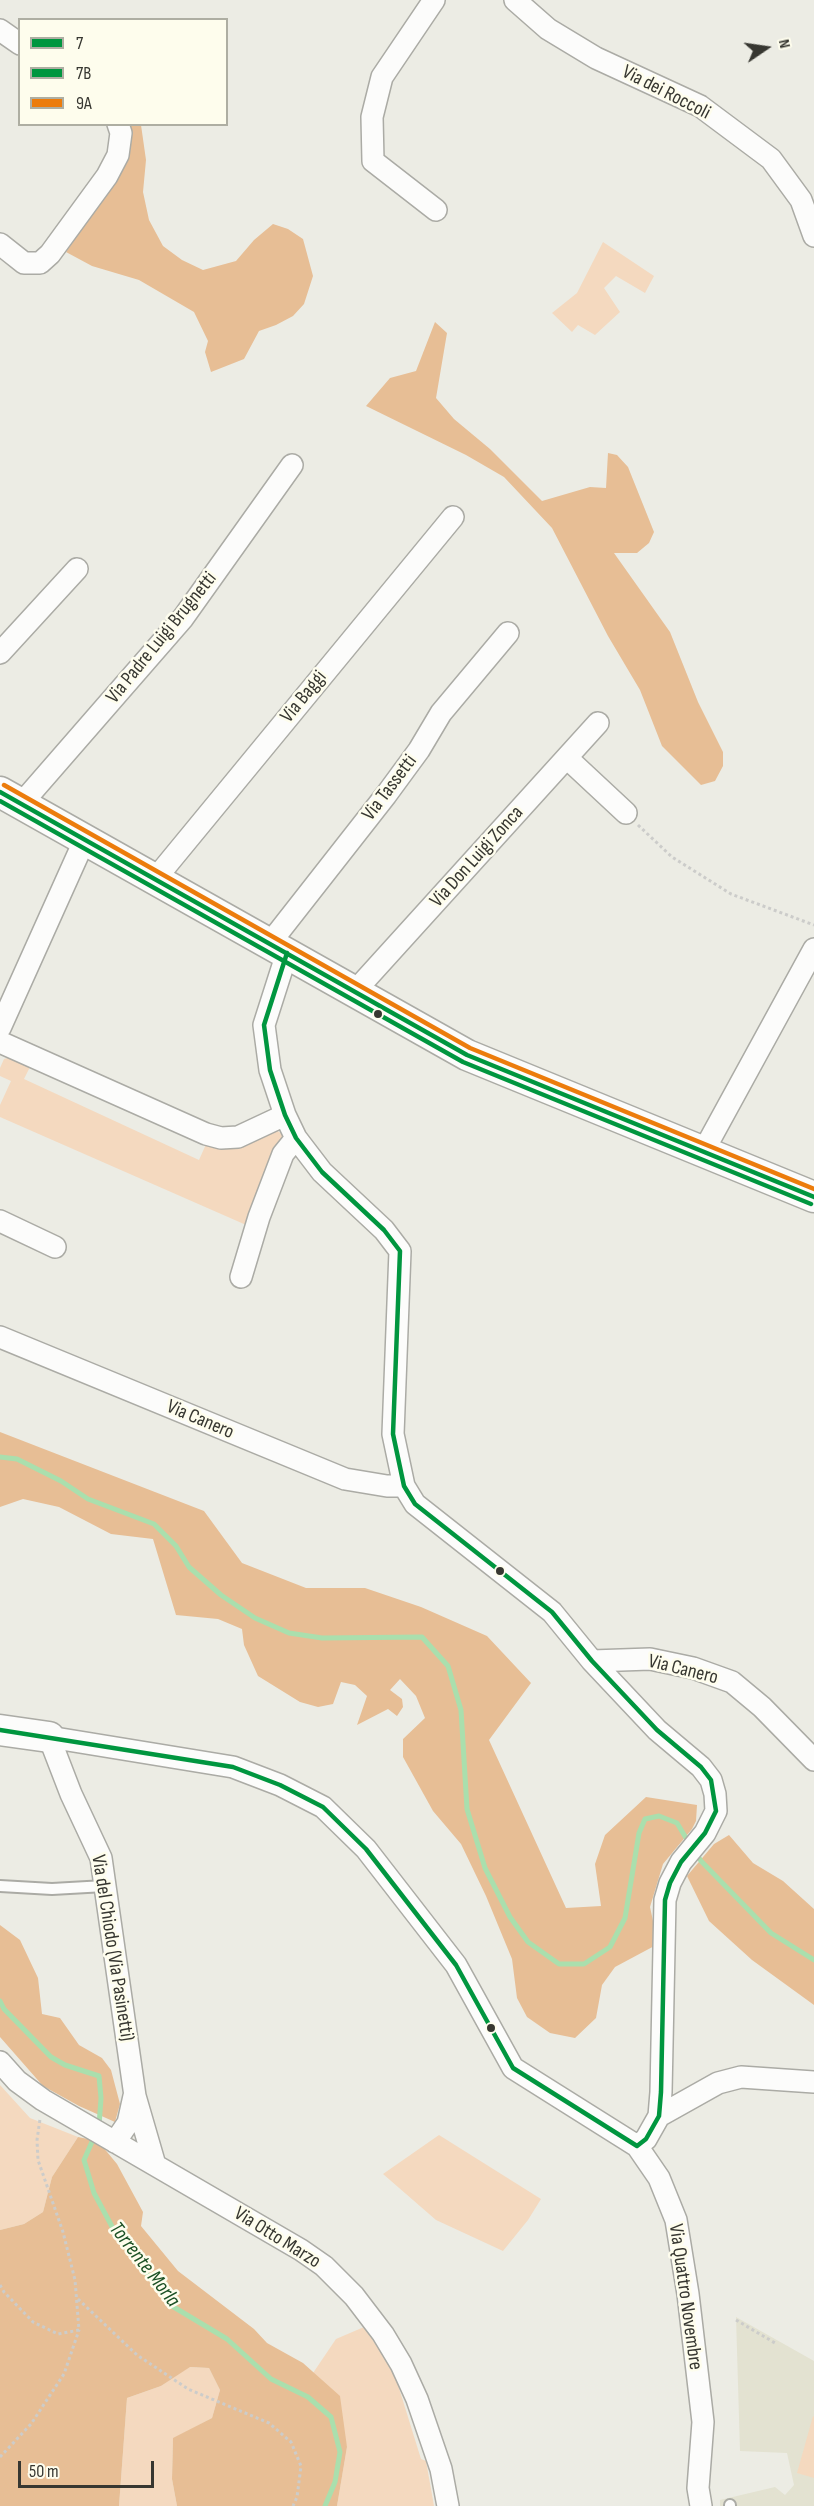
<!DOCTYPE html>
<html>
<head>
<meta charset="utf-8">
<style>
  body { margin:0 }
  #map { position:relative; width:814px; height:2506px; overflow:hidden; background:#ecece4; font-family:"Sofia Sans Condensed",sans-serif }
  canvas { display:block }
  .legend { position:absolute; left:18px; top:18px; width:210px; height:108px; box-sizing:border-box; background:#fefded; border:2px solid #aeaea2; margin:0; padding:8px 10px; list-style:none; font-size:18px; color:#373731 }
  .legend li { display:flex; align-items:center; gap:12px; height:30px }
  .legend b { width:30px; border:2px solid #aeaea2 }
  .north { position:absolute; left:736px; top:18px; width:60px; height:60px; -webkit-text-stroke:4px #fefded; paint-order:stroke; rotate:77deg; font-size:16px; font-weight:700; line-height:24px; text-align:center; color:#373731 }
  .north::after { content:''; display:block; margin:auto; width:21px; height:27px; background:#373731; clip-path:polygon(50% 0,100% 100%,50% 72%,0 100%) }
  .scale { position:absolute; left:18px; top:2461px; width:136px; height:27px; box-sizing:border-box; border:3px solid #373731; border-top:0; padding-left:8px; font-size:18px; line-height:21px; white-space:nowrap; color:#373731; -webkit-text-stroke:4px #fefded; paint-order:stroke }
</style>
</head>
<body>
<div id="map">
<canvas width="814" height="2506"></canvas>
<ul class="legend">
<li><b style="height:8px;background:#00963f"></b>7</li>
<li><b style="height:8px;background:#00963f"></b>7B</li>
<li><b style="height:8px;background:#ec7c0c"></b>9A</li>
</ul>
<div class="north">N</div>
<div class="scale">50 m</div>
</div>
<script>
const g = document.querySelector('canvas').getContext('2d');
g.lineJoin = 'round';
function fill(path, color) {
  g.fillStyle = color;
  g.fill(path, 'evenodd');
}
function poly(rows) {
  const path = new Path2D();
  for (const r of rows) {
    path.moveTo(r[0], r[1]);
    for (let i = 2; i < r.length; i += 2) path.lineTo(r[i], r[i + 1]);
  }
  return path;
}
function trace(path, color, width, dash) {
  g.strokeStyle = color;
  g.lineWidth = width;
  g.lineCap = dash ? 'butt' : 'round';
  g.setLineDash(dash || []);
  g.stroke(path);
}
function write(font, color, halo, rows, align = 'center') {
  g.font = font + ' "Sofia Sans Condensed",sans-serif';
  g.lineWidth = 5;
  g.setLineDash([]);
  g.textBaseline = 'middle';
  g.strokeStyle = halo;
  g.fillStyle = color;
  for (const [text, x, y, turn = 0] of rows) {
    g.save();
    g.translate(x, y);
    g.rotate((+turn || 0) * Math.PI / 180);
    g.textAlign = isNaN(turn) ? turn : align;
    if (halo) g.strokeText(text, 0, 0);
    g.fillText(text, 0, 0);
    g.restore();
  }
}
const built = poly([
  [736,2317,814,2361,814,2506,720,2506,720,2500,775,2487,785,2495,794,2485,787,2453,740,2451]
]);
const green = poly([
  [603,242,654,276,645,293,616,276,604,288,620,312,595,335,578,325,572,332,552,313,577,293],
  [14,1056,32,1063,24,1079,199,1160,207,1142,273,1128,285,1136,253,1228,0,1117,0,1105,11,1081,0,1076,0,1068,4,1059],
  [0,2085,30,2118,78,2137,52,2177,43,2212,24,2224,0,2230],
  [439,2135,541,2199,528,2220,503,2251,436,2220,383,2174],
  [364,2327,394,2372,421,2459,426,2461,434,2506,337,2506,347,2447,323,2382,313,2373,336,2339],
  [189,2367,209,2368,220,2390,212,2418,173,2439,172,2479,177,2506,119,2506,127,2398,161,2386],
  [813,2416,814,2417,814,2478,797,2473]
]);
const forest = poly([
  [123,125,141,125,146,160,143,192,149,220,163,246,182,260,203,270,236,261,254,240,273,224,288,229,303,239,313,276,304,304,293,316,276,325,259,331,244,359,211,372,205,352,208,341,194,312,139,280,92,266,66,252,119,174],
  [435,322,447,333,436,398,454,419,490,449,542,501,590,487,606,488,608,453,617,455,628,467,654,532,649,543,637,553,614,553,670,632,698,702,723,752,723,766,715,781,701,785,662,746,640,690,608,636,552,528,504,477,466,455,366,406,390,378,416,371],
  [0,1432,204,1511,242,1563,306,1588,365,1588,421,1607,487,1636,531,1683,489,1740,566,1908,601,1906,595,1864,605,1835,646,1797,697,1805,696,1821,692,1829,663,1864,650,1907,658,1944,615,1967,602,1985,596,2018,575,2038,550,2033,527,2017,517,1998,512,1959,486,1896,461,1844,433,1811,403,1757,403,1739,425,1718,416,1696,400,1679,390,1690,402,1699,403,1707,397,1716,388,1709,357,1725,367,1696,355,1685,341,1682,333,1704,318,1707,300,1702,258,1676,244,1645,242,1629,218,1619,176,1615,153,1539,111,1534,59,1507,23,1499,0,1507],
  [729,1835,753,1863,783,1881,814,1909,814,2005,752,1960,709,1921,687,1876,714,1844],
  [0,1925,20,1940,38,1978,42,2014,60,2018,79,2045,102,2058,111,2070,120,2104,115,2122,79,2106,43,2086,0,2037],
  [78,2137,98,2141,117,2164,143,2212,141,2226,178,2271,254,2329,267,2343,303,2363,340,2396,347,2447,337,2506,177,2506,172,2479,173,2438,212,2418,220,2390,209,2368,190,2367,161,2386,127,2398,119,2506,0,2506,0,2230,24,2224,43,2212,52,2177]
]);
const stream = poly([
  [0,1457,17,1459,61,1481,88,1499,154,1524,176,1546,189,1567,221,1595,255,1618,289,1633,322,1638,422,1637,448,1666,461,1710,467,1809,485,1868,510,1917,528,1942,559,1964,584,1964,610,1947,625,1918,639,1833,645,1819,659,1816,677,1823,689,1843],
  [696,1853,701,1861,771,1933,814,1960],
  [0,2001,4,2009,51,2057,65,2065,99,2076,101,2098,99,2126],
  [95,2135,84,2160,94,2193,116,2234,172,2306,227,2339,271,2379,308,2397,331,2417,340,2452,335,2482,325,2506]
]);
const path = poly([
  [638,825,672,857,731,894,814,925],
  [0,2285,4,2292,33,2322,58,2334,79,2330,75,2280,63,2232,38,2160,37,2140,40,2119],
  [78,2299,137,2355,188,2389,269,2423,291,2442,301,2466,297,2497,293,2506],
  [736,2320,775,2343],
  [0,2457,31,2424,64,2374,79,2330]
]);
const lane = poly([
  [0,1886,52,1889,105,1886],
  [730,2505,730,2506]
]);
const street = poly([
  [434,0,382,77,372,117,373,161,436,210],
  [515,0,548,29,596,58,700,106,771,159,801,200,814,236],
  [0,30,20,44],
  [0,244,24,263,40,263,50,254,107,176,118,155,121,133,118,124],
  [0,653,77,569],
  [567,758,626,813],
  [22,803,183,618,292,465],
  [156,878,453,517],
  [270,943,386,795,419,750,441,713,508,633],
  [287,953,264,1025,270,1070,285,1115,296,1138,322,1172,384,1230,400,1251,393,1434,404,1486,415,1504,552,1612,592,1661,657,1730,701,1767,711,1780,715,1794,716,1811,705,1833,681,1862,670,1883,665,1900,661,2092,659,2116,646,2139,637,2146],
  [356,990,598,723],
  [0,1028,85,839],
  [0,1042,206,1134,221,1138,238,1137,285,1115],
  [703,1152,814,949],
  [0,1221,55,1247],
  [241,1277,259,1217,283,1154,296,1138],
  [0,1337,345,1479,387,1486,404,1486],
  [592,1661,650,1659,693,1668,732,1682,762,1707,814,1760],
  [0,2062,17,2081,43,2100,301,2250,324,2266,354,2296,383,2334,401,2364,417,2399,441,2469,448,2506],
  [659,2116,718,2083,741,2077,814,2082],
  [115,2142,128,2123,134,2096],
  [155,2165,135,2096,101,1858,71,1794,49,1737,233,1767,280,1785,323,1807,366,1849,456,1965,513,2068,637,2146,659,2178,676,2220,688,2294,703,2422,698,2488,701,2506]
]);
const secondary = poly([
  [0,792,467,1055,814,1197],
  [0,1730,49,1737]
]);
const bus1 = poly([
  [0,792,467,1055,814,1197],
  [0,1730,233,1767,280,1785,323,1807,366,1849,456,1965,513,2068,637,2146,646,2139,659,2116,661,2092,665,1900,670,1883,681,1862,705,1833,716,1811,711,1780,701,1767,657,1730,592,1661,552,1612,415,1504,404,1486,393,1434,400,1251,384,1230,322,1172,296,1138,285,1115,270,1070,264,1025,287,953]
]);
const bus2 = poly([
  [0,801,463,1062,811,1204]
]);
const bus3 = poly([
  [4,785,470,1048,814,1189]
]);
const markers = [
  [378,1014,5,"#373731"],
  [500,1571,5,"#373731"],
  [491,2028,5,"#373731"]
];
const streetNames = [
  ["Via dei Roccoli",666,93,27],
  ["Via Padre Luigi Brugnetti",162,638,-51],
  ["Via Baggi",304,697,-51],
  ["Via Tassetti",390,788,-53],
  ["Via Don Luigi Zonca",477,857,-48],
  ["Via Canero",200,1420,23],
  ["Via Canero",683,1670,14],
  ["Via del Chiodo (Via Pasinetti)",112,1948,81],
  ["Via Otto Marzo",277,2238,32],
  ["Via Quattro Novembre",685,2297,82]
];
const waterNames = [
  ["Torrente Morla",144,2265,52]
];
fill(built, '#e3e2d1');
fill(green, '#f4d9bf');
fill(forest, '#e7be95');
trace(stream, '#aadfad', 5);
trace(lane, '#ababa5', 14);
trace(street, '#ababa5', 24);
trace(secondary, '#ababa5', 33);
trace(path, '#ccccca', 3, [3, 3]);
trace(lane, '#fcfcfb', 10);
trace(street, '#fcfcfb', 21);
trace(secondary, '#fcfcfb', 30);
trace(bus1, '#00963f', 4.5);
trace(bus2, '#00963f', 4.5);
trace(bus3, '#ec7c0c', 4.5);
for (const [x, y, r, color] of markers) {
  const dot = new Path2D();
  dot.arc(x, y, r, 0, 2 * Math.PI);
  g.fillStyle = color;
  g.fill(dot);
  trace(dot, '#fefded', 2);
}
write('20px', '#373731', '#fefded', streetNames);
write('italic 21px', '#1c5125', '#fefded', waterNames);
</script>
</body>
</html>
